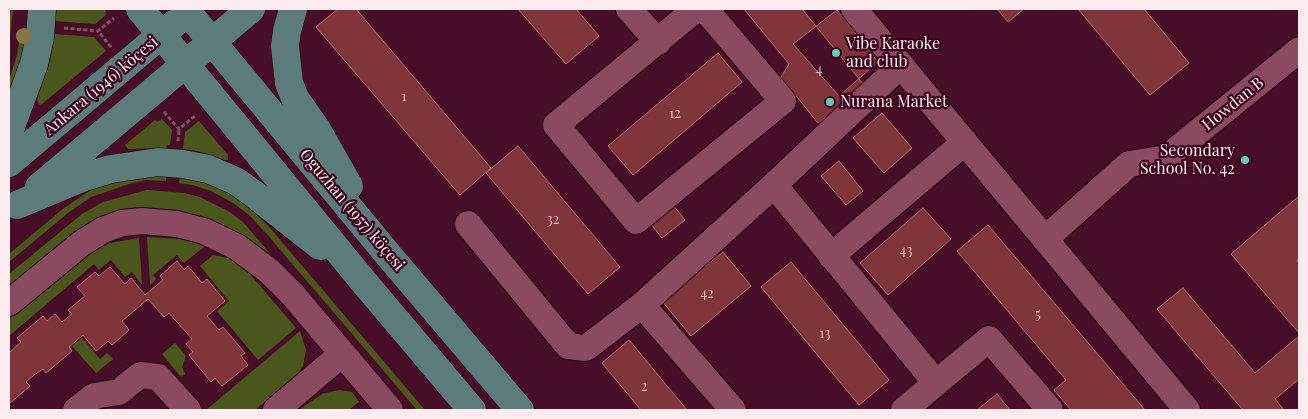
<!DOCTYPE html>
<html>
<head>
<meta charset="utf-8">
<style>
  body { margin:0 }
  #map { position:relative; width:1308px; height:419px; overflow:hidden; background:#480e27; font-family:"Playfair Display",serif }
  canvas { display:block }
  .frame { position:absolute; inset:0; border:10px solid #fbebef; pointer-events:none }
</style>
</head>
<body>
<div id="map">
<canvas width="1308" height="419"></canvas>
<div class="frame"></div>
</div>
<script>
const g = document.querySelector('canvas').getContext('2d');
g.lineJoin = 'round';
function fill(path, color) {
  g.fillStyle = color;
  g.fill(path, 'evenodd');
}
function poly(rows) {
  const path = new Path2D();
  for (const r of rows) {
    path.moveTo(r[0], r[1]);
    for (let i = 2; i < r.length; i += 2) path.lineTo(r[i], r[i + 1]);
  }
  return path;
}
function trace(path, color, width, dash) {
  g.strokeStyle = color;
  g.lineWidth = width;
  g.lineCap = dash ? 'butt' : 'round';
  g.setLineDash(dash || []);
  g.stroke(path);
}
function write(font, color, halo, rows, align = 'center') {
  g.font = font + ' "Playfair Display",serif';
  g.lineWidth = 4.5;
  g.setLineDash([]);
  g.textBaseline = 'middle';
  g.strokeStyle = halo;
  g.fillStyle = color;
  for (const [text, x, y, turn = 0] of rows) {
    g.save();
    g.translate(x, y);
    g.rotate((+turn || 0) * Math.PI / 180);
    g.textAlign = isNaN(turn) ? turn : align;
    if (halo) g.strokeText(text, 0, 0);
    g.fillText(text, 0, 0);
    g.restore();
  }
}
const green = poly([
  [9,9,13,10,9,45],
  [56,9,105,9,106,15,95,24,55,21],
  [21,30,26,31,25,41,17,70,9,93,9,80,17,55],
  [54,34,94,37,106,51,42,104,39,105,37,100,51,58],
  [162,119,172,130,170,145,167,145,166,148,128,149,125,145,155,120,157,122],
  [199,121,228,155,228,160,225,160,198,151,183,149,185,132],
  [166,175,166,181,146,180,129,184,91,197,68,213,9,262,9,254,64,208,88,192,97,187,128,178],
  [180,177,205,182,214,186,236,197,253,211,270,228,425,410,417,410,265,232,249,215,233,203,211,191,193,185,179,183],
  [147,190,184,193,200,197,228,211,243,222,404,410,398,410,262,256,113,213,92,221,68,238,9,289,9,274,82,214,103,202],
  [147,237,181,239,195,242,204,247,184,263,177,255,153,275,156,279,150,285],
  [139,238,142,285,132,272,125,277,111,260,99,270,94,264,9,336,9,319,77,261,91,251,110,243],
  [213,255,229,258,243,266,296,328,258,360,217,311,229,301,200,266],
  [300,331,306,350,303,366,295,377,255,410,206,410],
  [82,338,100,359,107,353,113,359,96,373,72,346],
  [175,343,186,356,182,367,185,374,181,377,162,354],
  [339,390,352,392,359,402,349,410,299,410,322,394]
]);
const building = poly([
  [338,9,356,9,491,168,460,195,316,27,338,9],
  [518,9,576,9,599,36,566,64,518,9],
  [744,9,802,9,864,85,818,123,781,77,789,64,744,9],
  [997,9,1024,9,1008,22,997,9],
  [1078,9,1144,9,1189,63,1150,95,1078,9],
  [837,10,878,62,839,96,793,44,837,10],
  [718,53,742,82,633,175,608,146,718,53],
  [882,113,912,148,884,173,853,138,882,113],
  [518,146,620,267,588,294,486,173,518,146],
  [839,161,863,191,846,205,821,176,839,161],
  [1299,196,1299,258,1297,260,1299,264,1299,333,1231,254,1299,196],
  [673,205,685,220,662,238,651,224,673,205],
  [923,208,951,239,888,295,860,263,923,208],
  [988,225,1145,410,1071,410,1054,390,1066,380,957,251,988,225],
  [723,252,751,286,691,336,662,301,723,252],
  [177,261,184,270,188,266,202,283,207,279,225,301,207,316,219,330,223,327,245,353,241,356,248,365,222,386,215,378,211,382,189,355,193,352,186,344,192,339,169,313,164,317,148,299,122,321,129,330,112,345,108,341,96,351,83,335,69,347,72,351,46,373,43,369,34,375,26,382,30,386,9,404,9,353,21,342,17,338,43,316,47,321,55,314,62,322,72,314,68,310,85,296,77,287,95,272,99,276,110,267,125,284,131,278,145,295,163,280,160,276,177,261],
  [791,262,889,380,859,405,761,287,791,262],
  [1183,288,1255,373,1299,336,1299,379,1275,399,1284,410,1243,410,1157,309,1183,288],
  [629,340,687,410,641,410,602,363,629,340],
  [997,394,1010,410,977,410,997,394]
]);
const path = poly([
  [64,28,98,31],
  [111,47,98,31,114,18],
  [164,112,179,129,196,115],
  [178,141,179,129]
]);
const minor = poly([
  [629,9,658,42],
  [696,9,556,125,636,221,783,101,705,9],
  [854,9,1187,410],
  [774,185,936,383,904,410],
  [468,224,568,346,586,348,642,305,774,185,901,65],
  [1045,239,1129,164,1166,158,1299,50],
  [831,256,965,142],
  [9,303,82,243,103,230,122,223,142,221,177,224,204,231,237,247,269,271,293,295,390,410],
  [642,305,733,410],
  [936,383,989,339,1050,410],
  [76,410,94,396,119,392,140,375,158,377,188,410],
  [276,410,342,354]
]);
const major = poly([
  [140,9,363,281,472,410],
  [185,9,390,257,520,410],
  [293,9,287,31,285,46,289,83,295,98,316,128,349,186],
  [9,132,34,64,40,37,42,9],
  [9,163,174,24],
  [39,187,251,9],
  [17,205,84,177,111,169,158,162,183,164,208,169,236,181,254,194,320,246]
]);
const trees = [
  [24,36]
];
const markers = [
  [836,53,5,"#5dceb9"],
  [830,102,5,"#5dceb9"],
  [1245,160,5,"#5dceb9"]
];
const numberNames = [
  ["4",819,70],
  ["1",404,97],
  ["12",675,114],
  ["32",553,220],
  ["43",906,251],
  ["42",707,294],
  ["5",1038,315],
  ["13",825,334],
  ["2",644,387]
];
const poiNames = [
  ["Vibe Karaoke",846,44],
  ["and club",846,62],
  ["Nurana Market",840,102],
  ["Secondary",1235,151,"right"],
  ["School No. 42",1235,169,"right"]
];
const streetNames = [
  ["Ankara (1946) köçesi",101,86,-40],
  ["Howdan B",1233,104,-39],
  ["Oguzhan (1957) köçesi",352,210,50]
];
fill(green, '#4b561d');
fill(building, '#7f3539');
trace(building, '#b56e6f', 1);
trace(minor, '#270010', 28);
trace(major, '#270010', 29);
trace(path, '#805365', 3, [4, 2.5]);
trace(minor, '#8a4a60', 26);
trace(major, '#5b7c7a', 28);
g.fillStyle = '#847647';
for (const [x, y] of trees) {
  g.beginPath();
  g.arc(x, y, 8, 0, 2 * Math.PI);
  g.fill();
}
for (const [x, y, r, color] of markers) {
  const dot = new Path2D();
  dot.arc(x, y, r, 0, 2 * Math.PI);
  g.fillStyle = color;
  g.fill(dot);
  trace(dot, '#3d031d', 2);
}
write('14px', '#dcbec2', null, numberNames);
write('16px', '#fbebef', '#3d031d', poiNames, 'left');
write('16px', '#fbebef', '#3d031d', streetNames);
</script>
</body>
</html>
